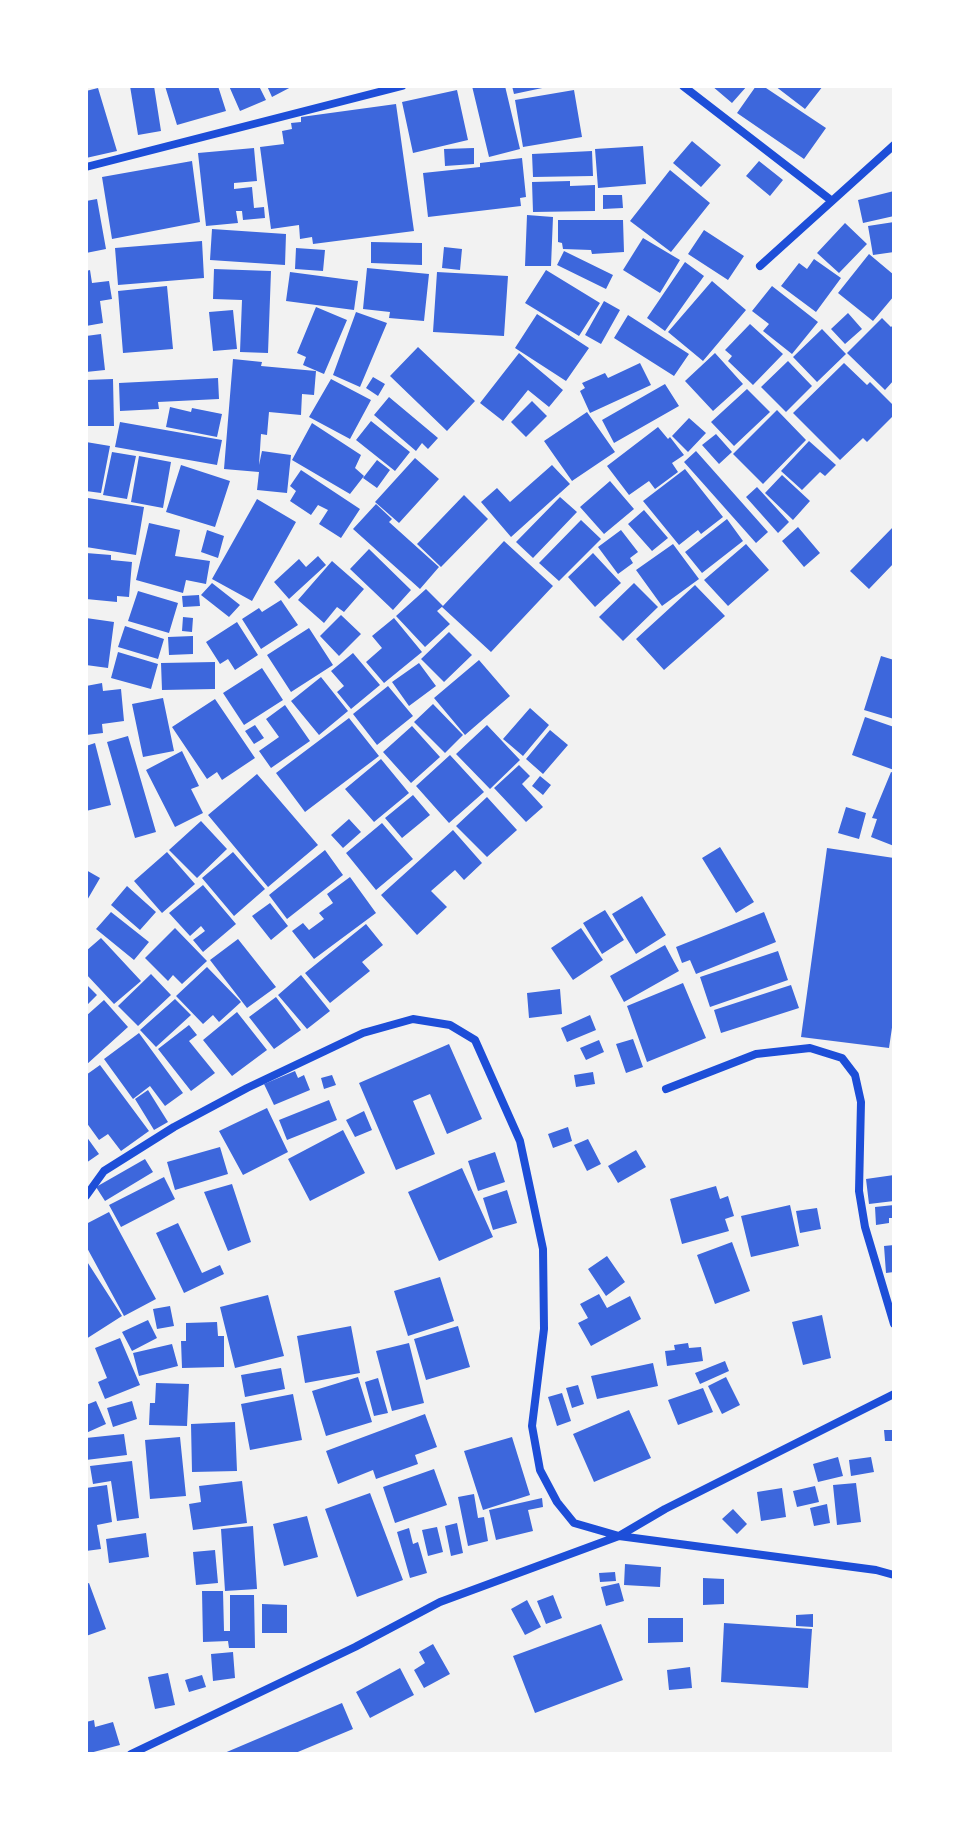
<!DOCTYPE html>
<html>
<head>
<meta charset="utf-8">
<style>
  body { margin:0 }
  #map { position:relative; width:980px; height:1840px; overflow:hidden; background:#f2f2f2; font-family:"Times New Roman",serif }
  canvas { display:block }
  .frame { position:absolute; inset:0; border:88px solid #fff; pointer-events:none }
</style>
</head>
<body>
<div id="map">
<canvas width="980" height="1840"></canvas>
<div class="frame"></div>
</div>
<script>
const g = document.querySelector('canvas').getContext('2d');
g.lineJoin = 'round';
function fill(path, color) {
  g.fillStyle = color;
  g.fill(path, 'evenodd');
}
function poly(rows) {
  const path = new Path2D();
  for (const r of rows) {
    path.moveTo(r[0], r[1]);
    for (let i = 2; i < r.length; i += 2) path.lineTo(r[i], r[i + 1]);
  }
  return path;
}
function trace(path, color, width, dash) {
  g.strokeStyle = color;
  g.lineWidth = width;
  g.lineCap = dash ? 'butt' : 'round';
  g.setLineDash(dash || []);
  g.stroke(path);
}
const building = poly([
  [130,86,154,86,161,131,138,135],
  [165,86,218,86,226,111,177,125],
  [229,86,259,86,266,100,240,111],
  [267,86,293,86,272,97],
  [472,86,505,86,520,149,489,157],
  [512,86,547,86,547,87,514,94],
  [712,86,747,86,732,103],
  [756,86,763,86,826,128,804,159,737,113],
  [775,86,823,86,805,109],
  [98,88,117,151,86,158,86,91],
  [457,90,468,140,413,153,402,102],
  [574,90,582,137,523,147,515,100],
  [396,104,414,231,313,244,312,237,300,239,299,225,271,229,260,147,284,144,282,131,292,129,291,123,301,122,301,117],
  [692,141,721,165,701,187,673,163],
  [643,146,646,184,598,188,595,149],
  [254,148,257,181,234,183,234,189,252,187,254,208,264,207,265,218,243,220,242,211,236,211,238,223,206,226,198,153],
  [474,148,474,164,445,166,444,149],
  [592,151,593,176,533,177,532,154],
  [522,158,526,197,520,198,521,206,428,217,423,173,480,167,480,163],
  [192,161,200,222,112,239,102,177],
  [759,161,783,180,770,196,746,176],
  [670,170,710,203,671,252,630,221],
  [570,181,570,186,595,185,595,211,533,212,532,182],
  [894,191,894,216,863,223,858,200],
  [603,195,622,195,623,208,603,209],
  [97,199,106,249,86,253,86,201],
  [527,215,553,217,551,266,525,266],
  [558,220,623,220,624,252,592,254,591,250,563,249,562,243,558,242],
  [894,222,894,252,873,255,868,226],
  [845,223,867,244,839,273,817,253],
  [212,229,286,234,285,265,210,260],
  [704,230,744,256,728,280,688,254],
  [643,238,680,260,660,293,623,270],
  [202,241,204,278,118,285,115,248],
  [371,242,422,243,422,265,371,263],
  [444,247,462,249,460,270,442,268],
  [296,248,325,250,323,271,295,269],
  [564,251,613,275,606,289,557,265],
  [869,254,894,275,894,296,873,321,838,293],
  [814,259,841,278,816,312,781,286,799,263,807,269],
  [685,262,704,276,665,331,647,318],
  [367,268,429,274,424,321,389,318,390,312,363,309],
  [214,269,271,271,268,353,240,352,242,300,213,299],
  [90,270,92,283,109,281,112,299,100,301,103,323,86,326,86,271],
  [546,270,600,303,579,336,525,303],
  [290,272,358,281,354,310,286,301],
  [437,272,508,276,504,336,433,332],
  [712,281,746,310,703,361,668,332],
  [167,286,173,349,123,353,118,291],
  [772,286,818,322,792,354,763,331,769,324,752,311],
  [604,301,620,310,601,344,585,335],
  [316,307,347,320,324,374,303,365,306,357,297,353],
  [233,310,237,349,213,351,209,312],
  [356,312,387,323,360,387,333,375],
  [848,313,862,329,845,344,831,329],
  [537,314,589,348,566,381,515,348],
  [628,315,689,354,674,376,614,338],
  [882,318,891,327,894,324,894,380,885,390,847,353],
  [750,324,783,354,753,385,728,361,732,356,725,350],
  [822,329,846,354,817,382,793,357],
  [101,334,105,370,86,372,86,336],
  [418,347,475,401,447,431,390,376],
  [519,353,563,390,549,407,528,390,503,421,480,403],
  [715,353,743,384,713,411,685,381],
  [233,359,262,362,261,366,316,371,314,395,302,394,301,415,269,412,267,435,261,434,259,465,262,451,291,455,287,493,257,490,259,472,224,469],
  [788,361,812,386,786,412,761,387],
  [640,363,651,385,590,413,580,391,585,388,582,383,605,373,608,378],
  [844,363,867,385,870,382,894,406,894,415,867,442,863,438,840,460,793,413],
  [373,377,385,384,378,396,366,388],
  [218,378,219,399,158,402,159,409,120,411,119,383],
  [113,379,114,426,86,426,86,380],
  [331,379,371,400,350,439,309,417],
  [665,384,679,406,614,443,602,420],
  [747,389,770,412,734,446,711,422],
  [389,397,438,438,428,449,422,443,416,451,374,415],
  [532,401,547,416,526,437,511,422],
  [170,407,191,412,192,408,222,414,217,437,166,427],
  [777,410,806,440,763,484,733,454],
  [587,412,615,452,572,481,544,441],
  [689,418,706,433,688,452,672,436],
  [371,421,410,452,395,471,356,440],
  [120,422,222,440,217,465,115,447],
  [312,423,361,455,355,468,364,476,350,494,292,460],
  [658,427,668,439,670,437,684,455,672,463,678,472,655,489,649,481,629,495,607,466],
  [716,434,732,452,719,464,702,445],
  [809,441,836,465,825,476,820,472,802,490,781,471],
  [86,442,110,446,101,493,86,491],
  [696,451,768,532,756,543,684,462],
  [112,452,136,456,127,499,103,495],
  [139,456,171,462,163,508,131,502],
  [415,458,439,479,399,523,375,502],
  [377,460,390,470,377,488,363,478],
  [181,465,230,481,215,527,166,512],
  [552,465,570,484,511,537,481,502,497,488,510,502],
  [685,469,723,517,701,534,698,530,679,545,643,501],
  [301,470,360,509,341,538,319,524,328,510,318,505,311,515,290,501,296,491,290,486],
  [782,475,810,501,793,520,765,493],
  [610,481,634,509,604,534,580,507],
  [757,487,789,522,778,533,746,497],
  [464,495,488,519,441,567,417,544],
  [560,497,577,512,533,558,516,542],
  [88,498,144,507,136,555,86,547],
  [257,499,296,522,252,601,212,579],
  [376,504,392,519,389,522,439,567,420,589,353,529],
  [644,510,668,538,652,551,628,524],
  [727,519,743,541,702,573,685,552],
  [581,520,601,539,559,581,539,563],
  [149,523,180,530,175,556,210,561,206,584,186,580,183,593,136,580],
  [894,526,894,563,869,589,850,571],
  [798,527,820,553,804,567,782,541],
  [207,530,224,536,218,558,201,552],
  [621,530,638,552,630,558,633,563,618,574,598,547],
  [504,541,553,586,491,652,442,607],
  [673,544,699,579,662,606,636,570],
  [746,544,769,570,728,606,704,580],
  [369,549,411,590,393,610,350,569],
  [86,553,111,555,111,560,132,562,129,597,117,596,117,602,86,599],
  [593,553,621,583,595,607,568,577],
  [318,556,326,565,289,599,274,582,299,559,306,567],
  [332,561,364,589,344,612,337,607,324,623,298,600],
  [212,583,240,605,229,617,201,595],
  [634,583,658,607,623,641,599,617],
  [695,585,725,616,664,670,636,639],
  [426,589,443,606,437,611,450,624,425,647,396,616],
  [138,591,178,603,169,633,128,621],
  [199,595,200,606,183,607,182,596],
  [281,600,298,625,261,649,242,619,259,608,262,612],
  [341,615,361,634,339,656,320,636],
  [183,617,193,618,192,632,182,631],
  [86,618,114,622,108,668,86,665],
  [394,618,422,652,384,683,366,662,382,648,372,636],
  [237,622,258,655,235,670,228,659,220,664,206,642],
  [125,626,164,639,158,659,118,647],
  [309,628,333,665,291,692,267,655],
  [449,632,472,655,444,682,421,659],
  [193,636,193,654,169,655,168,637],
  [118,652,158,664,151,689,111,678],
  [353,653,380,685,351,709,337,692,344,686,331,671],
  [881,656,894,660,894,719,864,710],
  [479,660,510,696,465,735,434,698],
  [215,662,215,689,162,690,161,663],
  [419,663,436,686,409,706,392,682],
  [262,668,283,700,244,725,223,693],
  [321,677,348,711,319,735,291,701],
  [102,683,103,691,121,689,124,721,102,724,103,733,86,735,86,686],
  [388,686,413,716,377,745,353,714],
  [163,698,174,751,143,757,132,704],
  [215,699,255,758,222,780,217,772,207,779,172,727],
  [433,704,463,735,445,753,414,722],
  [285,705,310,741,271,768,259,751,279,737,266,719],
  [530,708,549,725,523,756,503,739],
  [865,717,894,727,894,770,852,755],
  [349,718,379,756,305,812,276,773],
  [255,725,264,738,254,744,245,731],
  [487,725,520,760,490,789,456,754],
  [412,726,440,757,411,783,383,752],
  [550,730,568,745,543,774,526,759],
  [128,736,156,832,135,838,107,742],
  [95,743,111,805,86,811,86,746],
  [182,751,199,786,191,789,203,813,175,827,146,770],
  [450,755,484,792,449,823,416,786],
  [381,759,409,793,374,822,345,789],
  [519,765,530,776,522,784,543,807,526,822,494,788],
  [891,772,894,773,894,846,871,837,877,819,872,818],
  [257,774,318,845,268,887,208,815],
  [540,776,551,785,543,795,532,786],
  [413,795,430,815,402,838,385,818],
  [487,797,517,830,487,857,456,826],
  [846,807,866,813,859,839,838,833],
  [349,819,361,832,343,848,331,835],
  [201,821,227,849,197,878,169,850],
  [382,823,413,859,376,890,346,853],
  [453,830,482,863,464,880,455,870,431,891,447,907,417,935,381,895],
  [720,847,754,902,736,913,702,858],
  [827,848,894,858,894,1014,889,1048,801,1037],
  [325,850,343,875,287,919,269,895],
  [167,852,195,884,162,913,134,881],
  [233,852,265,889,234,916,202,878],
  [86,870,100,878,86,902],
  [350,877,376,913,314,959,292,931,303,923,309,930,324,919,319,913,333,903,327,894],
  [203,885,236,924,203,952,193,940,205,931,201,926,190,936,169,913],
  [127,886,156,912,140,930,111,905],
  [642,896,666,935,636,954,612,914],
  [270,903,288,926,271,940,252,916],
  [605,910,624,940,602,954,583,923],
  [111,912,149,942,134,960,96,929],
  [764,912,776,942,696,974,690,960,682,963,676,947],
  [366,924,383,945,362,962,370,971,330,1003,305,973],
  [175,928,207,961,182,984,173,975,168,981,145,958],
  [581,928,603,960,573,980,551,948],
  [101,938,141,981,114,1004,86,974,86,951],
  [238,939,276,987,247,1008,210,960],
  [665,945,679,971,624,1002,610,976],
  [778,951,788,980,710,1007,700,977],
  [207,967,241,1002,219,1022,213,1015,203,1024,176,996],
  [151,974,171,995,138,1026,118,1006],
  [301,975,330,1011,307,1029,278,995],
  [683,983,706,1038,647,1062,627,1006],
  [86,984,97,995,86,1006],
  [791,985,799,1008,721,1033,714,1010],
  [560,989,562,1014,529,1018,527,993],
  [276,997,301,1030,274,1049,249,1017],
  [175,999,191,1015,156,1047,140,1030],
  [104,1000,128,1027,86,1065,86,1016],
  [237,1012,267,1050,232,1076,203,1040],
  [590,1015,596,1030,567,1042,561,1028],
  [189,1025,197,1035,189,1041,215,1073,191,1091,158,1049],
  [139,1033,183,1093,165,1106,150,1086,133,1099,104,1059],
  [633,1039,643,1067,626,1073,616,1044],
  [599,1040,604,1052,586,1060,580,1048],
  [449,1044,482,1119,447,1134,430,1094,413,1101,435,1154,396,1170,359,1083],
  [100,1065,149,1131,121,1151,108,1134,99,1140,86,1122,86,1075],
  [295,1071,298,1078,304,1075,310,1090,274,1105,264,1084],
  [593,1072,595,1084,576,1087,574,1075],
  [332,1075,336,1085,324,1089,321,1078],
  [148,1090,168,1122,154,1130,135,1099],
  [329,1100,337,1120,287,1140,279,1120],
  [267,1108,288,1152,243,1175,219,1131],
  [364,1111,372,1130,355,1137,346,1120],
  [568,1127,572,1141,553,1148,548,1134],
  [343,1130,365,1173,310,1201,288,1159],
  [86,1136,99,1154,86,1163],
  [588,1139,601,1164,587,1171,574,1145],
  [220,1147,228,1174,175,1190,167,1162],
  [636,1150,646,1167,618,1183,608,1166],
  [495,1152,505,1182,478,1191,468,1161],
  [145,1159,153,1172,105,1201,96,1187],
  [462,1168,493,1237,439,1261,408,1192],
  [894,1175,894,1201,869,1204,866,1179],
  [164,1177,175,1199,121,1227,109,1205],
  [232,1184,251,1242,228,1251,204,1192],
  [716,1186,720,1199,728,1196,734,1216,725,1219,729,1231,682,1244,670,1199],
  [507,1190,517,1223,493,1230,483,1198],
  [790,1205,799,1246,751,1257,741,1216],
  [894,1205,894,1218,889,1218,889,1223,876,1225,875,1207],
  [817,1208,821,1229,800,1233,796,1211],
  [109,1212,156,1299,124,1316,86,1246,86,1224],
  [178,1223,202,1273,220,1265,224,1274,184,1293,156,1233],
  [732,1242,750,1291,715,1304,697,1255],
  [894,1245,894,1272,886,1273,884,1246],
  [607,1256,625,1282,606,1296,588,1269],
  [86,1260,122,1316,86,1339],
  [440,1277,454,1321,408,1336,394,1291],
  [599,1294,607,1308,630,1296,641,1319,591,1346,578,1323,588,1318,580,1304],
  [268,1295,284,1356,235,1368,220,1307],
  [170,1306,174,1326,157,1329,153,1309],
  [822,1315,831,1358,803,1365,792,1322],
  [148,1320,157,1338,132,1351,122,1332],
  [217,1322,218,1336,224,1336,224,1367,182,1368,181,1341,186,1341,186,1323],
  [351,1326,360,1373,305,1383,297,1336],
  [458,1326,470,1367,426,1380,414,1339],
  [120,1338,140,1385,105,1399,98,1382,107,1378,95,1348],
  [409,1343,424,1403,392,1411,376,1351],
  [688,1343,689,1348,701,1347,703,1361,667,1366,665,1351,675,1350,674,1345],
  [172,1344,178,1366,139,1376,133,1353],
  [725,1361,729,1371,700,1384,695,1373],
  [653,1363,658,1386,597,1399,591,1376],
  [281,1368,285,1389,245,1397,241,1375],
  [358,1377,372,1422,326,1436,312,1391],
  [726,1377,740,1405,722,1414,708,1386],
  [378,1378,388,1413,374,1416,365,1382],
  [156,1383,189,1384,187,1426,149,1425,150,1403,155,1403],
  [578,1385,584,1404,572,1408,566,1388],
  [703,1388,713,1412,678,1425,668,1400],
  [562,1393,571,1421,557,1426,548,1397],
  [293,1394,302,1440,250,1450,241,1404],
  [96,1401,106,1424,86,1433,86,1405],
  [132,1401,137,1419,113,1427,107,1408],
  [629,1410,651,1458,594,1482,573,1434],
  [425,1414,437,1447,415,1455,418,1464,376,1479,373,1470,338,1484,326,1451],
  [235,1422,237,1471,192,1472,191,1424],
  [884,1430,894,1430,894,1441,885,1441],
  [124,1434,127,1455,86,1460,86,1438],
  [180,1437,186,1496,150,1499,145,1440],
  [512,1437,530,1495,483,1510,464,1451],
  [838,1457,843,1476,818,1482,813,1464],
  [871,1457,874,1472,851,1476,849,1460],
  [132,1461,139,1518,117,1521,111,1481,93,1484,90,1466],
  [434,1469,447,1505,395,1523,383,1487],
  [242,1481,247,1523,193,1530,189,1504,201,1502,199,1486],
  [856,1483,861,1522,837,1525,833,1485],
  [107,1485,112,1522,97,1525,101,1549,86,1551,86,1488],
  [815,1486,819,1502,797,1507,793,1491],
  [782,1488,786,1517,761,1521,757,1492],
  [370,1493,403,1580,357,1597,325,1509],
  [474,1494,478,1518,484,1517,488,1541,468,1546,458,1497],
  [542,1498,543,1507,528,1510,533,1531,496,1540,489,1510],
  [827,1504,830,1523,814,1526,810,1508],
  [733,1509,747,1524,737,1534,722,1519],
  [307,1516,318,1557,284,1566,273,1524],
  [457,1523,463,1553,451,1556,445,1526],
  [253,1526,257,1589,225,1591,221,1529],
  [437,1527,443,1552,428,1556,422,1530],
  [409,1528,413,1544,418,1542,427,1573,410,1578,397,1532],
  [146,1533,149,1557,109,1563,106,1539],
  [215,1550,218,1583,196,1585,193,1552],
  [625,1564,661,1567,660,1587,624,1585],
  [615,1572,616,1581,600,1582,599,1573],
  [703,1578,724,1579,724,1604,703,1605],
  [89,1583,106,1629,86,1636,86,1584],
  [619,1583,624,1601,606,1606,601,1587],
  [202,1591,223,1591,224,1631,230,1631,230,1595,254,1595,255,1648,229,1648,228,1641,203,1642],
  [553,1595,562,1618,546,1624,537,1601],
  [527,1600,541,1627,525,1635,511,1609],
  [262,1604,287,1605,287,1633,262,1633],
  [813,1614,813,1627,796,1626,796,1615],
  [648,1618,683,1618,683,1642,648,1643],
  [724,1623,812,1629,808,1688,721,1682],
  [601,1624,623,1680,535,1713,513,1656],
  [433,1644,450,1674,424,1688,414,1670,425,1663,419,1652],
  [233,1652,235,1678,213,1681,211,1654],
  [690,1667,692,1688,669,1690,667,1670],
  [400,1668,414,1695,370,1718,356,1692],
  [168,1673,175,1705,155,1709,148,1677],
  [202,1675,206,1687,189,1692,185,1680],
  [342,1703,353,1729,293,1754,222,1754],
  [94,1720,95,1727,113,1722,120,1745,86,1754,86,1722]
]);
const minor = poly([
  [683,86,832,201],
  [86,167,402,86],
  [760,266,894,145],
  [666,1089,756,1054,810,1048,842,1058,855,1075,861,1102,859,1191,865,1227,894,1324],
  [86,1196,104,1171,174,1127,247,1088,363,1033,413,1019,450,1025,475,1040,520,1141,543,1249,544,1329,532,1426,540,1470,557,1502,574,1523,619,1536,876,1570,894,1575],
  [131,1754,355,1647,440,1602,619,1536,665,1509,894,1394]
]);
fill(building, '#3d67dc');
trace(minor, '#1d4ed8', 8);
</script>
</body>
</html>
